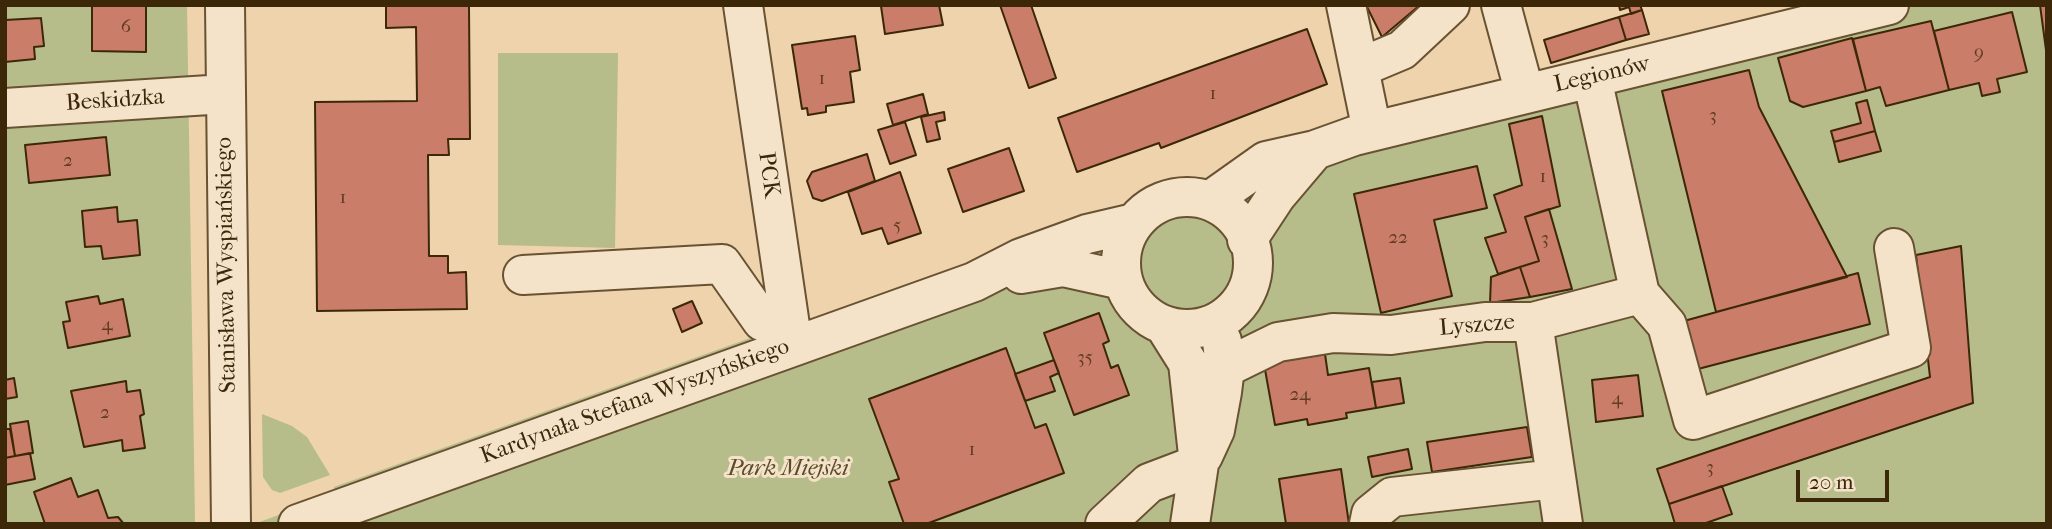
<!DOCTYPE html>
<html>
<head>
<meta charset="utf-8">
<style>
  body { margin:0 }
  #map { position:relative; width:2052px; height:529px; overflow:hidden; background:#eed3ac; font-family:"IM FELL French Canon",serif }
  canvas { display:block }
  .frame { position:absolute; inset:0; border:7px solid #3c2709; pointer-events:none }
  .scale { position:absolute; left:1796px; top:470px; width:93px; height:32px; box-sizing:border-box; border:4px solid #3c2709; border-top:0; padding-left:9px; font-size:21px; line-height:24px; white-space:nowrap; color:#3c2709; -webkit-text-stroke:5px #f4e2c9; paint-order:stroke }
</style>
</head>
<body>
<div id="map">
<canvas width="2052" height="529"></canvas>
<div class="frame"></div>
<div class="scale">20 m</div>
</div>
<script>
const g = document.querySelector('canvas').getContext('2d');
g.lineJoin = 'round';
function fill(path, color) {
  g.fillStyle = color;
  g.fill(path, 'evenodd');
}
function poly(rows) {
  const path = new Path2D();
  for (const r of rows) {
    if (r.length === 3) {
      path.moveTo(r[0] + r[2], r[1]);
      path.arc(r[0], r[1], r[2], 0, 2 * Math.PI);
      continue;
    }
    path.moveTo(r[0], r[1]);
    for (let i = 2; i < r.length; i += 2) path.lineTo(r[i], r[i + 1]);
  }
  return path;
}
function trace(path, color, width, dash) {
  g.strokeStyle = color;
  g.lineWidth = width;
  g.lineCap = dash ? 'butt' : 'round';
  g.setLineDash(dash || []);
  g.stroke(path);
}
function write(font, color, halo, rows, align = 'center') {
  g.font = font + ' "IM FELL French Canon",serif';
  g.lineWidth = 6;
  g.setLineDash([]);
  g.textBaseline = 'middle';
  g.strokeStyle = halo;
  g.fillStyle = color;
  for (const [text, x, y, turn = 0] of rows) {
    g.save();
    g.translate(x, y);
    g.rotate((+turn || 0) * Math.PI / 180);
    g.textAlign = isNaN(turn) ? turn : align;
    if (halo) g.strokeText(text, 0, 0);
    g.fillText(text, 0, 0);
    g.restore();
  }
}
const green = poly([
  [5,5,187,5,195,524,5,524],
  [1835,5,2047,5,2047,524,254,524,429,460,335,492,334,487,753,337,755,340,1372,118],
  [498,53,618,53,615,248,498,245],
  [262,414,292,426,307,437,330,475,280,493,272,490,263,477]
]);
const building = poly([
  [92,5,146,5,146,52,92,51,92,5],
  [386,5,469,5,470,139,448,139,449,155,428,155,429,256,448,256,448,273,466,272,467,309,317,311,315,102,417,101,416,27,386,28,386,5],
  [939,5,943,25,885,34,881,6,939,5],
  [1000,5,1031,5,1056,78,1029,88,1000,5],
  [1366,5,1420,5,1382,37,1366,5],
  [1619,5,1640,5,1642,10,1631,14,1629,7,1620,10,1619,5],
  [2040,5,2047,5,2047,50,2046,50,2040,5],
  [1642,10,1649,34,1626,40,1619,17,1642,10],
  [2012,12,2027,72,1997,79,2000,92,1982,96,1979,83,1949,90,1934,31,2012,12],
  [1619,17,1626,40,1551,63,1544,40,1619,17],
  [41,18,44,46,34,47,35,59,5,62,5,20,41,18],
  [1931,21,1949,90,1886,106,1880,87,1866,91,1853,39,1931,21],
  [1307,29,1327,84,1161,148,1159,143,1077,172,1058,118,1307,29],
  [855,36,860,70,850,72,854,102,826,106,826,112,808,115,807,108,802,109,792,45,855,36],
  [1852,38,1866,91,1803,107,1790,101,1778,58,1852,38],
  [1749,70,1759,107,1847,277,1716,312,1662,91,1749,70],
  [923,94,928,114,893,125,887,104,923,94],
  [1867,100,1875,131,1834,142,1831,131,1861,123,1856,103,1867,100],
  [944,112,945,120,936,122,940,139,927,142,921,117,944,112],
  [1542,116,1560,206,1525,217,1539,261,1498,274,1485,238,1506,232,1494,195,1522,185,1509,124,1542,116],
  [905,122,916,155,890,164,878,130,905,122],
  [1875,131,1881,151,1839,162,1834,142,1875,131],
  [106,137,110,175,29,183,25,145,106,137],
  [1009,148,1024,191,963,212,948,169,1009,148],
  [867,154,875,181,822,201,813,198,807,181,812,172,867,154],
  [1477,166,1487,208,1434,220,1452,296,1381,313,1354,194,1477,166],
  [900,172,921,233,888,244,882,228,862,234,848,192,900,172],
  [117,207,118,222,137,220,140,255,103,259,101,246,85,247,82,211,117,207],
  [1549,209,1572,289,1530,297,1520,267,1539,261,1525,217,1549,209],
  [1961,246,1973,403,1669,504,1657,469,1930,377,1916,255,1961,246],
  [1520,267,1530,297,1490,303,1491,277,1520,267],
  [1858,273,1870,324,1698,369,1684,321,1858,273],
  [98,296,100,304,123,299,130,336,68,348,63,322,70,321,66,302,98,296],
  [692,301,702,323,682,332,673,309,692,301],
  [1099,313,1109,341,1103,344,1111,368,1118,365,1129,395,1074,415,1044,333,1099,313],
  [1006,348,1035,428,1046,424,1064,473,926,524,904,524,889,482,899,479,869,399,1006,348],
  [1325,354,1328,375,1369,368,1376,408,1346,413,1347,418,1308,425,1307,419,1275,425,1264,364,1325,354],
  [1054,360,1059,373,1050,377,1055,391,1025,401,1015,374,1054,360],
  [1638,375,1643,416,1596,422,1592,380,1638,375],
  [14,378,17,397,5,399,5,380,14,378],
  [1400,378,1404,403,1376,408,1372,382,1400,378],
  [126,381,127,392,140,390,144,414,140,416,145,448,123,451,122,440,84,447,71,391,126,381],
  [28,421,33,453,15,456,10,424,28,421],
  [1527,427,1532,457,1432,472,1427,442,1527,427],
  [5,429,10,429,15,456,5,458,5,429],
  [1408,449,1412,469,1372,477,1368,457,1408,449],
  [30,453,35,479,5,485,5,458,30,453],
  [1341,469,1349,524,1286,524,1279,479,1341,469],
  [71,478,78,497,98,490,108,518,118,517,124,524,45,524,34,492,71,478],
  [1722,486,1732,514,1703,524,1675,524,1669,504,1722,486]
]);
const minor = poly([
  [225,5,231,524],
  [743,5,793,346],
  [1346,5,1372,131],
  [1501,5,1525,94],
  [1359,68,1402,50,1450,5],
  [1592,78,1640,294,1667,325,1693,420,1911,348,1894,248],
  [5,108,225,94],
  [1187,263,66],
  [1211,200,1266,161,1315,150,1354,136,1889,5],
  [1247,240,1276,196,1315,150],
  [1021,274,1063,267,1122,280],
  [523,275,722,264,762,321,789,322],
  [1533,322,1563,524],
  [1166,328,1188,363,1199,464,1190,524],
  [1225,368,1278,342,1333,333,1391,335,1485,322,1533,322,1640,294],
  [1203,456,1215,430,1222,392,1225,368,1222,341],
  [298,524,974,282,1021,258,1087,234,1134,223],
  [1105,524,1149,483,1199,464],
  [1369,524,1371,514,1392,497,1556,479]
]);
const numberNames = [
  ["6",126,27],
  ["9",1979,53],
  ["1",822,79],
  ["1",1213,94],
  ["3",1713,116],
  ["2",68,161],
  ["1",1543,177],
  ["1",343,198],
  ["5",897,226],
  ["22",1398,238],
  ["3",1545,239],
  ["4",107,325],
  ["35",1085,358],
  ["24",1300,395],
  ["4",1617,399],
  ["2",105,413],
  ["1",972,450],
  ["3",1710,468]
];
const streetNames = [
  ["Legionów",1602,75,-13],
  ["Beskidzka",115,101,-4],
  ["PCK",768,175,82],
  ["Stanisława Wyspiańskiego",227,265,-91],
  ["Lyszcze",1477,326,-5],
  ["Kardynała Stefana Wyszyńskiego",635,402,-20]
];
const parkNames = [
  ["Park Miejski",788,469]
];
fill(green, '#b6bd8b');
fill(building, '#ca7d68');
trace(building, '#3c2709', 2);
trace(minor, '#685232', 42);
trace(minor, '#f4e2c9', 38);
write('19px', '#603c21', null, numberNames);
write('23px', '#3c2709', '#f4e2c9', streetNames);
write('italic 23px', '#5a4c2a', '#f4e2c9', parkNames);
</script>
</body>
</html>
